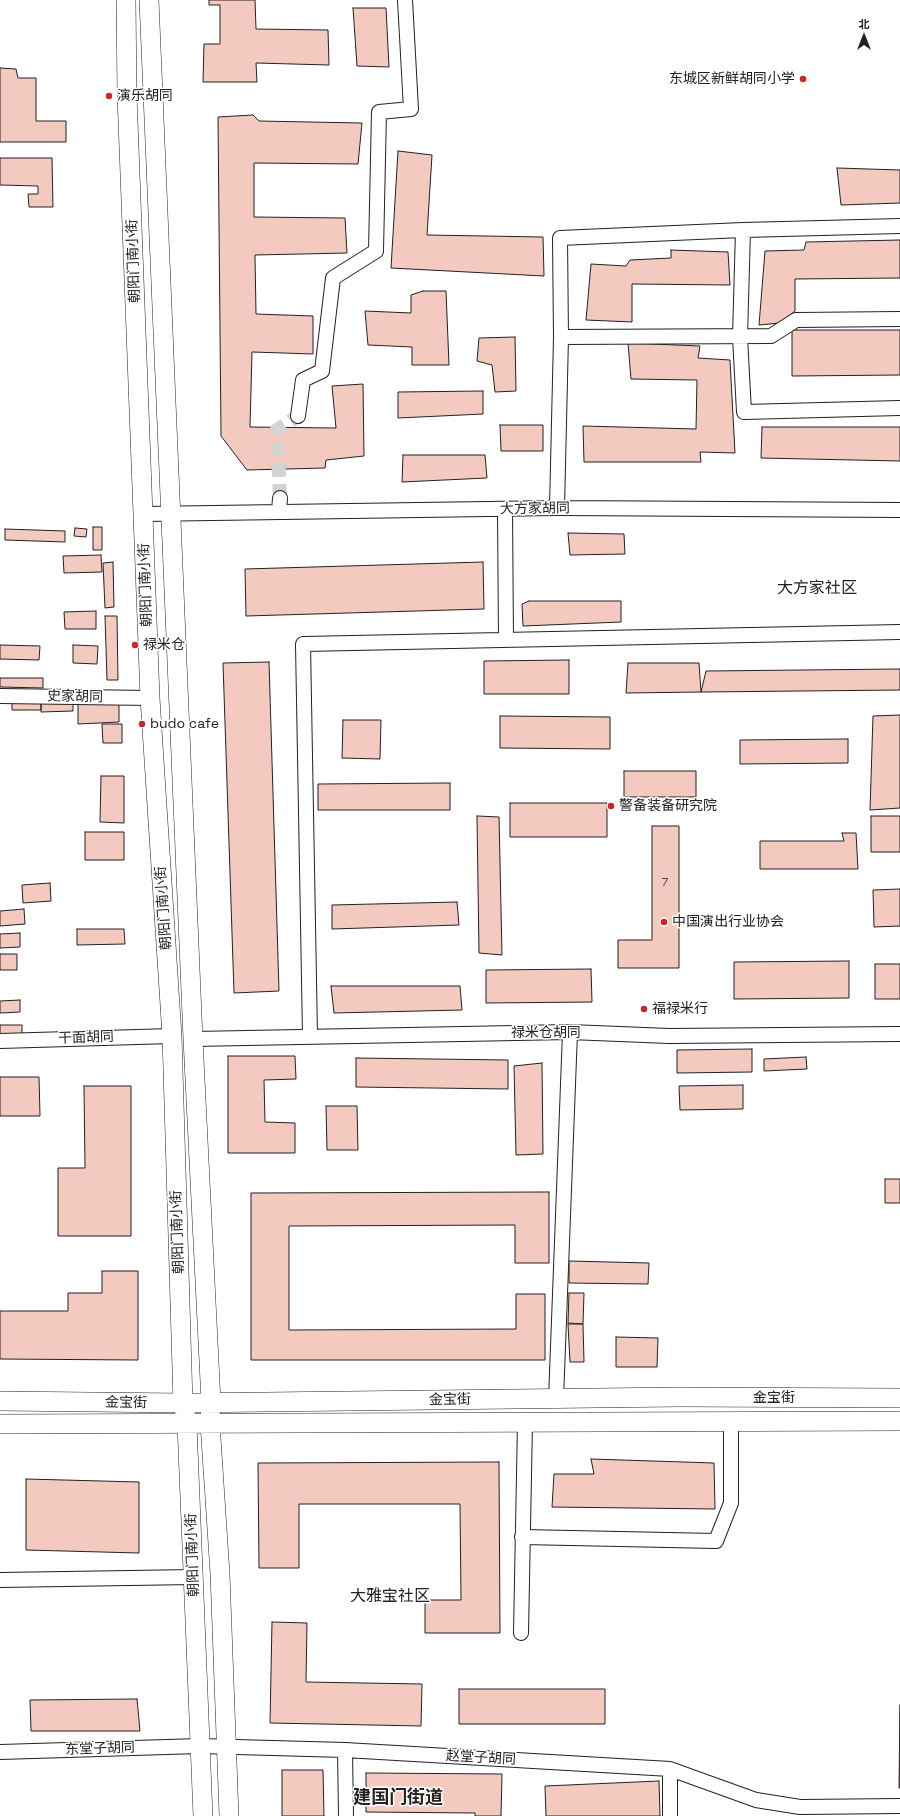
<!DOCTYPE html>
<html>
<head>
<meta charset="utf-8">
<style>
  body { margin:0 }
  #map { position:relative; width:900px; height:1816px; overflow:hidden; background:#fff; font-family:"Space Grotesk","Noto Sans SC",sans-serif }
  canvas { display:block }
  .north { position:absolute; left:844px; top:16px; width:40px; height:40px; -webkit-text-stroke:3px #fff; paint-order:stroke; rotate:0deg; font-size:11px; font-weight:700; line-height:16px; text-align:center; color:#222 }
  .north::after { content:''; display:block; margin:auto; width:14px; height:18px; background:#222; clip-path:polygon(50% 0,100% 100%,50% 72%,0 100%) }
</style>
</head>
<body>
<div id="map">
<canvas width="900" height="1816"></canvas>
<div class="north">北</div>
</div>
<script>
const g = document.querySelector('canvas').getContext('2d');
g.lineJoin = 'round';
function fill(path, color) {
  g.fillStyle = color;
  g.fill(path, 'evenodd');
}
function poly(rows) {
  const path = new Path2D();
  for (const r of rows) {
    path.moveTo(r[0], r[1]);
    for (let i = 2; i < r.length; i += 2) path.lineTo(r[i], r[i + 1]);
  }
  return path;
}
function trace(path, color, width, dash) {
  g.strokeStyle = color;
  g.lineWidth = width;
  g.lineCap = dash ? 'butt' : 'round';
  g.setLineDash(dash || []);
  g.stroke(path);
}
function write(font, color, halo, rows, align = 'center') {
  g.font = font + ' "Space Grotesk","Noto Sans SC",sans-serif';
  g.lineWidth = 3;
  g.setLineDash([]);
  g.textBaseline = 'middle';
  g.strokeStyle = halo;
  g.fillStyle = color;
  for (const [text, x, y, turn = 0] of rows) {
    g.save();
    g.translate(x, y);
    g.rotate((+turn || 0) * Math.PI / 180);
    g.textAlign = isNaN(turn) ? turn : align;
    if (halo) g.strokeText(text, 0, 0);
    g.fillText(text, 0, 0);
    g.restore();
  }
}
const building = poly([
  [209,0,255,0,256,29,328,30,329,65,256,63,257,82,203,82,204,44,220,44,220,5,209,5,209,0],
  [353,8,386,8,389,67,357,66,353,8],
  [0,68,16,69,18,78,36,78,36,121,66,121,66,142,0,142,0,68],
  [253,115,259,121,362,123,358,164,254,163,254,217,345,218,347,253,255,255,256,314,313,316,313,354,252,352,250,427,336,428,332,386,363,384,364,456,326,460,325,468,247,470,221,436,218,117,253,115],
  [398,151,432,155,427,235,543,237,544,276,391,268,398,151],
  [0,158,52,158,53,207,29,207,28,194,38,194,38,186,0,185,0,158],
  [837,168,900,170,900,203,841,205,837,168],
  [900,240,900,278,795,279,795,311,780,323,759,325,765,251,804,250,806,242,900,240],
  [671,250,728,252,730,285,632,284,632,322,586,320,591,264,626,266,630,260,671,258,671,250],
  [423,291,446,291,449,365,412,365,412,347,368,345,365,311,411,313,411,295,423,291],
  [792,330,900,330,900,375,792,376,792,330],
  [515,337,516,391,495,392,492,365,477,361,479,338,515,337],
  [628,343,700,346,698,358,730,360,735,453,700,452,701,462,584,462,583,426,696,429,697,380,631,379,628,343],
  [483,391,483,414,398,418,398,392,483,391],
  [500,425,543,425,543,451,501,451,500,425],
  [762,427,900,427,900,461,761,458,762,427],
  [403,455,485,455,487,478,402,482,403,455],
  [93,527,102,527,102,550,93,550,93,527],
  [75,528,87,529,86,537,74,536,75,528],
  [5,529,65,531,65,542,5,540,5,529],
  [568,533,624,534,625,554,570,555,568,533],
  [101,555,102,572,64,573,63,556,101,555],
  [113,562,114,607,105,608,103,563,113,562],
  [483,562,484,609,246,616,245,569,483,562],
  [529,601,621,601,621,622,523,626,522,604,529,601],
  [96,611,96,629,65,629,64,612,96,611],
  [105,616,117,616,118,680,107,680,105,616],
  [0,645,40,646,39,660,0,659,0,645],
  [73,645,98,646,97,664,73,663,73,645],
  [569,660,569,694,484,694,484,661,569,660],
  [269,662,279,991,234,993,223,663,269,662],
  [628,663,699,663,701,692,626,693,628,663],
  [900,669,900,690,701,692,706,671,900,669],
  [0,678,43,678,43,688,0,687,0,678],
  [12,702,41,702,41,710,12,710,12,702],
  [41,702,73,702,73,711,41,712,41,702],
  [119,702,119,722,78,724,78,703,119,702],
  [900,715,900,808,870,810,873,716,900,715],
  [500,716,610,717,610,749,500,748,500,716],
  [343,720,381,720,380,759,342,758,343,720],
  [102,724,122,724,122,743,103,743,102,724],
  [848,739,848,763,740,764,740,740,848,739],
  [624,771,696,771,696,797,624,797,624,771],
  [101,776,124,776,124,823,100,822,101,776],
  [450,783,450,810,318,810,318,784,450,783],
  [510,803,607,803,607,837,510,837,510,803],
  [477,816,499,817,502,955,479,953,477,816],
  [871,816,900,816,900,852,871,852,871,816],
  [652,826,679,826,679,968,618,968,618,940,652,940,652,826],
  [85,832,124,832,124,860,85,860,85,832],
  [842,833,856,833,858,869,760,869,760,841,844,841,842,833],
  [50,883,51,901,23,903,22,885,50,883],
  [900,889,900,926,874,927,873,890,900,889],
  [457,902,459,925,332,929,332,905,457,902],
  [24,909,25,924,0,926,0,911,24,909],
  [77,929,124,929,125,944,77,945,77,929],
  [20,933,20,947,0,948,0,934,20,933],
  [0,954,17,954,17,970,0,970,0,954],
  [849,961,849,998,734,999,734,962,849,961],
  [875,964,900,964,900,999,875,999,875,964],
  [591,969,592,1002,486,1003,486,970,591,969],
  [331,986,460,986,462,1010,334,1013,331,986],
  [20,1000,20,1012,0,1013,0,1001,20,1000],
  [0,1025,22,1025,22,1036,0,1036,0,1025],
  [752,1049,752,1072,677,1073,677,1050,752,1049],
  [228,1056,295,1056,296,1079,264,1080,265,1122,295,1123,295,1153,228,1153,228,1056],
  [806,1057,807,1069,764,1071,764,1059,806,1057],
  [356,1058,508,1060,508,1089,356,1087,356,1058],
  [542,1063,543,1154,516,1155,514,1066,542,1063],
  [0,1077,39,1077,40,1116,0,1116,0,1077],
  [743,1085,743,1109,680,1110,679,1086,743,1085],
  [84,1086,131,1086,131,1236,58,1236,58,1168,85,1168,84,1086],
  [326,1106,357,1106,358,1150,327,1150,326,1106],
  [885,1179,900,1179,900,1203,885,1203,885,1179],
  [549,1192,549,1263,515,1263,515,1225,289,1226,289,1330,516,1329,516,1294,545,1294,545,1360,251,1360,251,1193,549,1192],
  [569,1261,649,1263,648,1284,569,1283,569,1261],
  [102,1271,138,1271,138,1360,0,1359,0,1311,68,1311,68,1293,102,1293,102,1271],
  [569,1293,584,1293,583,1324,568,1323,569,1293],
  [568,1324,583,1324,584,1362,570,1362,568,1324],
  [616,1337,658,1338,657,1367,616,1367,616,1337],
  [591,1459,714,1463,715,1509,552,1507,554,1474,594,1474,591,1459],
  [499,1462,500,1633,425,1633,425,1600,461,1600,460,1504,299,1504,299,1568,259,1568,258,1463,499,1462],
  [26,1479,139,1482,139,1553,26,1550,26,1479],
  [272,1622,307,1623,306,1682,422,1684,421,1726,270,1723,272,1622],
  [459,1689,605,1689,605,1724,459,1724,459,1689],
  [137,1699,140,1731,31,1731,30,1700,137,1699],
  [900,1705,900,1788,899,1788,900,1705],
  [282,1770,323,1770,324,1816,282,1816,282,1770],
  [366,1773,502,1774,501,1816,475,1816,475,1813,366,1812,366,1773],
  [659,1781,660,1816,546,1816,545,1786,659,1781]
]);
const minorTunnel = poly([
  [280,498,277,430,298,416]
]);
const minor = poly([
  [743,230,740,337,744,412,900,408],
  [561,337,771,336,796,320,900,319],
  [298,416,303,380,322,371,333,278,376,251,379,112,411,109,405,0],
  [557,508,561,337,560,238,743,230,900,226],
  [505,510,506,640],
  [279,512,280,498],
  [144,514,557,508,900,510],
  [0,696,150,698],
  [310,1036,303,644,900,632],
  [193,1039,570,1032,669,1036,900,1034],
  [0,1041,172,1036],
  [556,1399,570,1032],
  [522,1537,716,1541,731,1503,731,1421],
  [0,1580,194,1577],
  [521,1633,525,1422],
  [345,1750,346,1816],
  [0,1752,200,1746,345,1750,670,1769,756,1800,800,1807,900,1806],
  [670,1816,670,1769]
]);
const secondary = poly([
  [126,0,127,95,150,698,172,1036,183,1403,187,1424,203,1816],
  [149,0,193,1039,211,1402,210,1423,220,1574,229,1816],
  [0,1401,183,1403,679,1397,900,1398],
  [0,1424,900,1421]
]);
const markers = [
  [803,79,4,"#c62828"],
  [109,96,4,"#c62828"],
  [135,645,4,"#c62828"],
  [142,724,4,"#c62828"],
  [611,806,4,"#c62828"],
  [664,922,4,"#c62828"],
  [644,1009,4,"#c62828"]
];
const numberNames = [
  ["7",665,883]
];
const poiNames = [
  ["东城区新鲜胡同小学",795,79,"right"],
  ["演乐胡同",117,96],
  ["禄米仓",143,645],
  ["budo cafe",150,724],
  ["警备装备研究院",619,806],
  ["中国演出行业协会",672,922],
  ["福禄米行",652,1009]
];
const streetNames = [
  ["朝阳门南小街",134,261,-92],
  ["大方家胡同",535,509,-1],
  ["朝阳门南小街",146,585,-92],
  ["史家胡同",75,697,1],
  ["朝阳门南小街",164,908,-94],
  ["禄米仓胡同",546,1033],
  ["干面胡同",86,1038,-2],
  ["朝阳门南小街",178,1232,-92],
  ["金宝街",774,1398],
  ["金宝街",450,1400,-1],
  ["金宝街",126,1403,1],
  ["朝阳门南小街",193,1555,-92],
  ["东堂子胡同",100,1749,-2],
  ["赵堂子胡同",481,1758,3]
];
const quarterNames = [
  ["大方家社区",817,589],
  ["大雅宝社区",390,1597]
];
const districtNames = [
  ["建国门街道",398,1798]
];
fill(building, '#f3c9c0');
trace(building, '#222', 1);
trace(minorTunnel, '#d3d3d3', 14, [14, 7]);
trace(minor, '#222', 16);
trace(secondary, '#222', 20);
trace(minor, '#fff', 14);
trace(secondary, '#fff', 19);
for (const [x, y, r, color] of markers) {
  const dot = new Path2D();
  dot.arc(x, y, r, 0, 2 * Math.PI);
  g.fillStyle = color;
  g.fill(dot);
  trace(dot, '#fff', 1.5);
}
write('12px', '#564c4a', null, numberNames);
write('14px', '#222', '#fff', poiNames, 'left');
write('14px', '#222', '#fff', streetNames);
write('16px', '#222', '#fff', quarterNames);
write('bold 18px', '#222', '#fff', districtNames);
</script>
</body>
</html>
